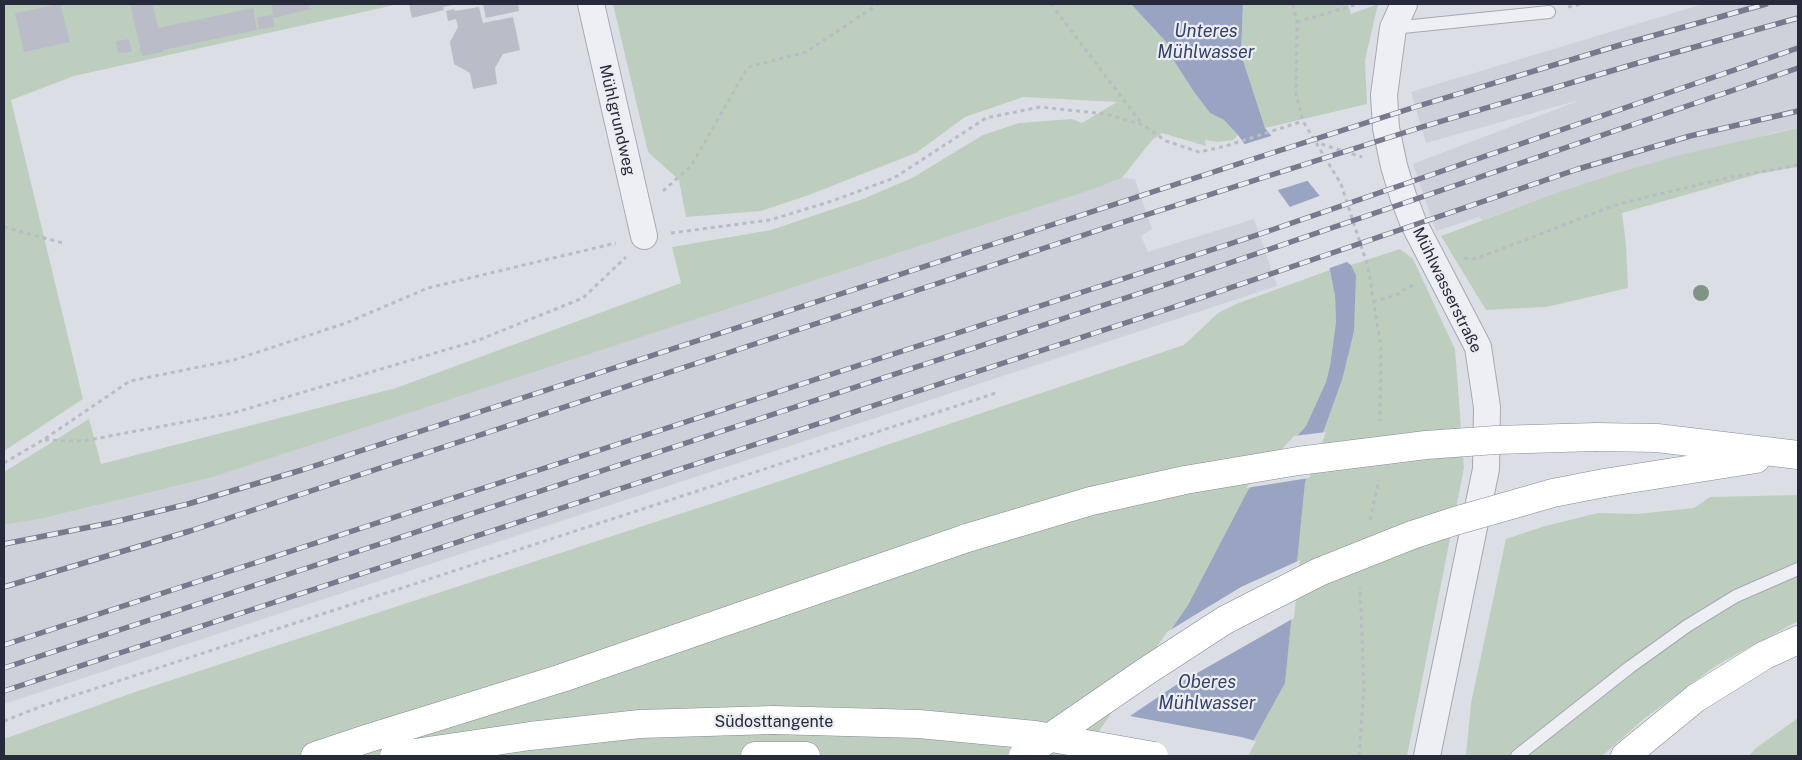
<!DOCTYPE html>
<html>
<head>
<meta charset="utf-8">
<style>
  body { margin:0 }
  #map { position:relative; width:1802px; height:760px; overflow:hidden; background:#dcdee5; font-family:"Public Sans",sans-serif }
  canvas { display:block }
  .frame { position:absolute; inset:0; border:5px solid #272a3a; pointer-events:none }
</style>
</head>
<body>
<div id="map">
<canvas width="1802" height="760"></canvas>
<div class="frame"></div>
</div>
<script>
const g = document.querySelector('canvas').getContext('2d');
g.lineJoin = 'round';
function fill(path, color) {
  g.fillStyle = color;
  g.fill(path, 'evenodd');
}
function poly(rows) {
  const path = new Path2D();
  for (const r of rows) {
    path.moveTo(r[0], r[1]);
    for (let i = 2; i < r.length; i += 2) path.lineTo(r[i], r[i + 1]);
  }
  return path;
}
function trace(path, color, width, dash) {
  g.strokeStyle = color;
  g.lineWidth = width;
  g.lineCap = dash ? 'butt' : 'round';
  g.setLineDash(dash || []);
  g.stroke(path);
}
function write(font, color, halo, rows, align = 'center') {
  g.font = font + ' "Public Sans",sans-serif';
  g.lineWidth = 4.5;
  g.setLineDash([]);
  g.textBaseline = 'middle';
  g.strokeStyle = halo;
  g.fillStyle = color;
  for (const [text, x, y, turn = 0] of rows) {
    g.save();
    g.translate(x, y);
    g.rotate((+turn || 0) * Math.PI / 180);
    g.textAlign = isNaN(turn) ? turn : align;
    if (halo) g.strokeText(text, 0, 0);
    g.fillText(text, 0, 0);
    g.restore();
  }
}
const built = poly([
  [1703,4,1798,4,1798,128,1776,132,1553,194,1482,220,1479,217,1436,231,1413,164,1583,99,1426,143,1411,92],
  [1122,178,1135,179,1152,229,1141,236,1148,252,1254,219,1277,286,4,704,4,525,40,519,213,477]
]);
const green = poly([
  [4,4,399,4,74,76,11,100,83,399,4,451],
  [613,4,1131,4,1168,44,1174,61,1194,92,1210,113,1224,120,1238,135,1233,140,1218,142,1205,140,1206,146,1162,133,1152,140,1122,178,1093,189,213,477,40,519,4,525,4,472,89,419,101,464,396,388,681,283,672,247,771,230,863,199,912,178,983,135,1019,123,1072,119,1082,123,1117,102,1023,97,965,117,916,153,806,196,761,211,686,217,679,180,648,152],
  [1243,4,1348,4,1351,14,1378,4,1365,60,1367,104,1265,128,1241,54],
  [1798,128,1798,167,1762,173,1622,213,1626,244,1628,288,1546,307,1486,310,1441,236,1553,194,1621,172,1684,154],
  [1400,249,1413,259,1455,349,1464,468,1407,756,1245,756,1285,682,1305,483,1342,380,1356,276,1351,265],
  [1330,270,1335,296,1336,322,1330,366,1326,382,1306,426,1248,490,1188,605,1084,756,4,756,4,739,135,692,750,491,1184,345,1218,313,1236,304],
  [1798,495,1798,621,1717,665,1645,718,1602,756,1466,756,1471,703,1506,539,1545,526,1598,513,1637,514,1694,508,1710,497],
  [1798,718,1798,756,1749,756,1756,748]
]);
const water = poly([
  [1131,4,1243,4,1241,54,1265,128,1319,195,1334,220,1348,263,1351,265,1356,275,1354,331,1342,380,1305,483,1285,683,1245,756,1084,756,1188,605,1248,490,1306,426,1326,382,1330,366,1336,322,1335,296,1328,260,1238,135,1224,120,1210,113,1194,92,1174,61,1168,44]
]);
const pier = poly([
  [1274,135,1310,180,1275,191,1242,145],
  [1322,195,1337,219,1350,261,1327,269,1325,261,1287,208],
  [1326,432,1309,478,1246,488,1294,436],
  [1300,560,1294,618,1176,685,1130,716,1241,737,1256,741,1248,756,1082,756,1167,632,1241,587]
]);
const building = poly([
  [60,4,70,42,24,52,15,13],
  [130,4,153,4,158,28,253,8,257,30,163,50,163,52,142,56],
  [271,4,309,4,311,9,274,18],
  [409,4,453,4,453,5,443,7,444,10,412,18],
  [483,4,518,4,519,11,486,18],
  [479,7,483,23,513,17,520,50,503,54,495,68,497,84,473,89,470,73,454,64,450,42,458,27,456,19,448,21,446,11,454,9,455,11],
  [273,15,274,27,259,29,257,17],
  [129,39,132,52,118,53,116,41]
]);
const path = poly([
  [1051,4,1142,124],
  [1293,4,1297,22,1296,94,1303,121,1341,184,1368,267,1381,348,1380,421],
  [1568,7,1581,4],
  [1297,22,1358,4],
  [1315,139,1324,145,1362,157],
  [663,191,691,166,748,67,806,52,878,4],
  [4,227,63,243],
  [671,233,770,220,832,201,894,178,986,118,1040,107,1106,114,1143,125,1166,141,1199,152,1226,146,1303,121],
  [1464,258,1472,259,1478,258,1618,204,1731,177,1798,165],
  [1373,302,1397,295,1406,288,1414,285],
  [45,440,83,441,233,413,479,340,583,298,626,257],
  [4,463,43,440,130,381,234,360,346,323,428,288,616,243],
  [1370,520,1379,480],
  [4,721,42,706,996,393],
  [1359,756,1364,688,1360,587]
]);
const service = poly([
  [1393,28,1549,12],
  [1517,756,1630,667,1687,626,1736,596,1798,569]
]);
const minor = poly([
  [591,4,644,236],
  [1404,4,1393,28,1384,95,1386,128,1394,166,1403,196,1413,222,1478,347,1487,407,1486,469,1427,756]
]);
const motorway = poly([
  [1596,437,1657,438,1798,455],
  [1604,483,1756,459],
  [315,756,366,739,562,678,967,538],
  [394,756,530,736,640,724,773,720],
  [755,756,806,756],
  [1625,756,1696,698,1765,655,1798,640]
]);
const rail = poly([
  [4,544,110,523,188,504,305,469,1244,162,1415,107,1620,45,1766,4],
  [4,587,190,531,1108,227,1422,127,1638,63,1798,18],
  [4,645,1260,234,1798,48],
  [4,668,1171,283,1798,68],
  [4,691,1171,308,1578,169,1690,136,1798,111]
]);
const motorwayBridge = poly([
  [967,538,1091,501,1185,480,1298,461,1426,445,1496,440,1596,437],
  [773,720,919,724,1035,735,1154,756],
  [1023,756,1145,672,1225,620,1319,572,1412,535,1455,521,1553,493,1604,483]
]);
const trees = [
  [1701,293]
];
const streetNames = [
  ["Mühlgrundweg",617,120,77],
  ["Mühlwasserstraße",1447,290,64],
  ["Südosttangente",774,722]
];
const waterNames = [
  ["Unteres",1206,31],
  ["Mühlwasser",1206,52],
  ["Oberes",1207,682],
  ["Mühlwasser",1207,703]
];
fill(built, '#ced0da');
fill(green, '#becebe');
fill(water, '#99a4c3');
fill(pier, '#dcdee5');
fill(building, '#babcc7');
trace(service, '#a6a8b2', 14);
trace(minor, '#a6a8b2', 28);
trace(motorway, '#85889a', 29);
trace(path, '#babcc4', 3, [4, 4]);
trace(service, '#eeeff4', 12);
trace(minor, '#eeeff4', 26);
trace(motorway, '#fff', 28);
trace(rail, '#777a8d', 5.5);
trace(rail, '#ebedf3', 4, [11]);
trace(motorwayBridge, '#85889a', 29, []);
trace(motorwayBridge, '#fff', 28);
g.fillStyle = '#819385';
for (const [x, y] of trees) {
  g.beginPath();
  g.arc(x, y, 8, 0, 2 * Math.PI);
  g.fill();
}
write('16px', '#272a3a', '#ebedf3', streetNames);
write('italic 18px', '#35416a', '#ebedf3', waterNames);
</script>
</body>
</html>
